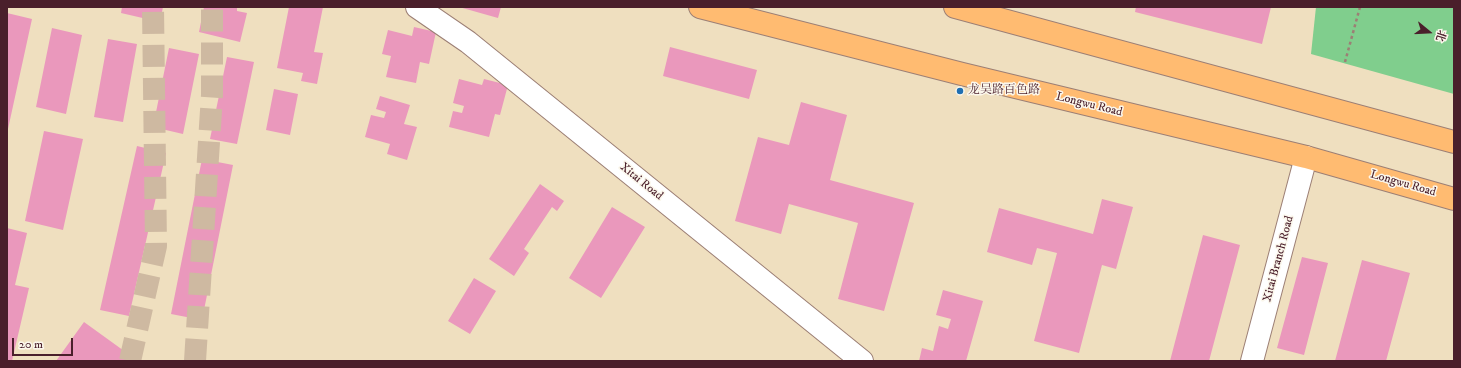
<!DOCTYPE html>
<html>
<head>
<meta charset="utf-8">
<style>
  body { margin:0 }
  #map { position:relative; width:1461px; height:368px; overflow:hidden; background:#efdfbf; font-family:"IM FELL DW Pica","Noto Serif SC",serif }
  canvas { display:block }
  .frame { position:absolute; inset:0; border:8px solid #4a1f2b; pointer-events:none }
  .north { position:absolute; left:1409px; top:12px; width:40px; height:40px; -webkit-text-stroke:3px #fbf7ec; paint-order:stroke; rotate:108deg; font-size:11px; font-weight:700; line-height:16px; text-align:center; color:#4a1f2b }
  .north::after { content:''; display:block; margin:auto; width:14px; height:18px; background:#4a1f2b; clip-path:polygon(50% 0,100% 100%,50% 72%,0 100%) }
  .scale { position:absolute; left:12px; top:338px; width:61px; height:18px; box-sizing:border-box; border:2px solid #4a1f2b; border-top:0; padding-left:5px; font-size:12px; line-height:14px; white-space:nowrap; color:#4a1f2b; -webkit-text-stroke:3px #fbf7ec; paint-order:stroke }
</style>
</head>
<body>
<div id="map">
<canvas width="1461" height="368"></canvas>
<div class="frame"></div>
<div class="north">北</div>
<div class="scale">20 m</div>
</div>
<script>
const g = document.querySelector('canvas').getContext('2d');
g.lineJoin = 'round';
function fill(path, color) {
  g.fillStyle = color;
  g.fill(path, 'evenodd');
}
function poly(rows) {
  const path = new Path2D();
  for (const r of rows) {
    path.moveTo(r[0], r[1]);
    for (let i = 2; i < r.length; i += 2) path.lineTo(r[i], r[i + 1]);
  }
  return path;
}
function trace(path, color, width, dash) {
  g.strokeStyle = color;
  g.lineWidth = width;
  g.lineCap = dash ? 'butt' : 'round';
  g.setLineDash(dash || []);
  g.stroke(path);
}
function write(font, color, halo, rows, align = 'center') {
  g.font = font + ' "IM FELL DW Pica","Noto Serif SC",serif';
  g.lineWidth = 3;
  g.setLineDash([]);
  g.textBaseline = 'middle';
  g.strokeStyle = halo;
  g.fillStyle = color;
  for (const [text, x, y, turn = 0] of rows) {
    g.save();
    g.translate(x, y);
    g.rotate((+turn || 0) * Math.PI / 180);
    g.textAlign = isNaN(turn) ? turn : align;
    if (halo) g.strokeText(text, 0, 0);
    g.fillText(text, 0, 0);
    g.restore();
  }
}
const green = poly([
  [1316,7,1454,7,1454,94,1311,54]
]);
const building = poly([
  [122,7,163,7,160,22,121,13],
  [204,7,237,7,237,11,247,13,240,42,199,32],
  [289,7,323,7,314,52,323,53,317,84,301,81,303,73,277,68],
  [459,7,501,7,498,18],
  [1136,7,1271,7,1262,44,1135,12],
  [7,13,32,19,8,129,7,129],
  [414,27,436,32,429,64,420,62,416,83,386,77,391,56,382,54,388,30,412,36],
  [52,28,82,35,66,114,36,107],
  [108,39,137,44,123,122,94,117],
  [670,47,757,70,749,99,663,76],
  [169,48,199,54,183,134,153,127],
  [227,57,254,62,237,144,210,139],
  [459,79,482,85,484,79,508,85,500,115,495,114,489,137,449,127,453,111,462,113,464,106,453,103],
  [274,89,298,94,290,135,266,130],
  [380,96,410,105,404,124,417,127,407,160,387,154,390,144,365,137,371,115,384,118,386,112,376,109],
  [801,102,847,115,830,180,914,203,884,311,838,299,858,223,789,204,781,234,735,221,758,137,789,145],
  [44,131,83,139,63,230,25,221],
  [137,146,166,153,129,316,100,310],
  [202,159,233,165,202,320,171,314],
  [540,184,564,201,557,211,552,207,524,249,529,253,514,276,489,259],
  [1102,199,1133,207,1116,269,1102,265,1079,353,1034,341,1057,253,1037,248,1032,265,987,252,999,208,1093,234],
  [612,207,645,227,601,298,569,278],
  [7,228,27,233,15,285,29,288,12,361,7,361],
  [1203,235,1240,245,1209,361,1170,361],
  [1302,257,1328,263,1304,355,1277,348],
  [1362,260,1410,273,1386,361,1335,361],
  [474,278,496,291,470,334,448,321],
  [943,290,983,301,966,361,919,361,922,348,933,351,939,326,948,329,951,319,936,315],
  [84,322,138,361,56,361]
]);
const highwayTunnel = poly([
  [130,361,156,246,153,7],
  [195,361,212,95,212,7]
]);
const path = poly([
  [1345,62,1360,7]
]);
const street = poly([
  [417,7,468,42,862,361],
  [1252,361,1306,157]
]);
const primary = poly([
  [700,7,962,74,1306,157,1454,199],
  [955,7,1454,142]
]);
const markers = [
  [960,91,4,"#1f6fb2"]
];
const poiNames = [
  ["龙吴路百色路",968,91]
];
const streetNames = [
  ["Longwu Road",1089,105,14],
  ["Xitai Road",641,182,39],
  ["Longwu Road",1403,184,16],
  ["Xitai Branch Road",1279,259,-75]
];
fill(green, '#80ce8d');
fill(building, '#ea98bc');
trace(highwayTunnel, '#ceb9a1', 22, [22, 11]);
trace(street, '#9c7f75', 24);
trace(primary, '#9c7f75', 24);
trace(path, '#9c7f75', 2.5, [3, 3]);
trace(street, '#fff', 22);
trace(primary, '#ffbb71', 22);
for (const [x, y, r, color] of markers) {
  const dot = new Path2D();
  dot.arc(x, y, r, 0, 2 * Math.PI);
  g.fillStyle = color;
  g.fill(dot);
  trace(dot, '#fbf7ec', 1.5);
}
write('12px', '#4a1f2b', '#fbf7ec', poiNames, 'left');
write('12px', '#4a1f2b', '#fbf7ec', streetNames);
</script>
</body>
</html>
